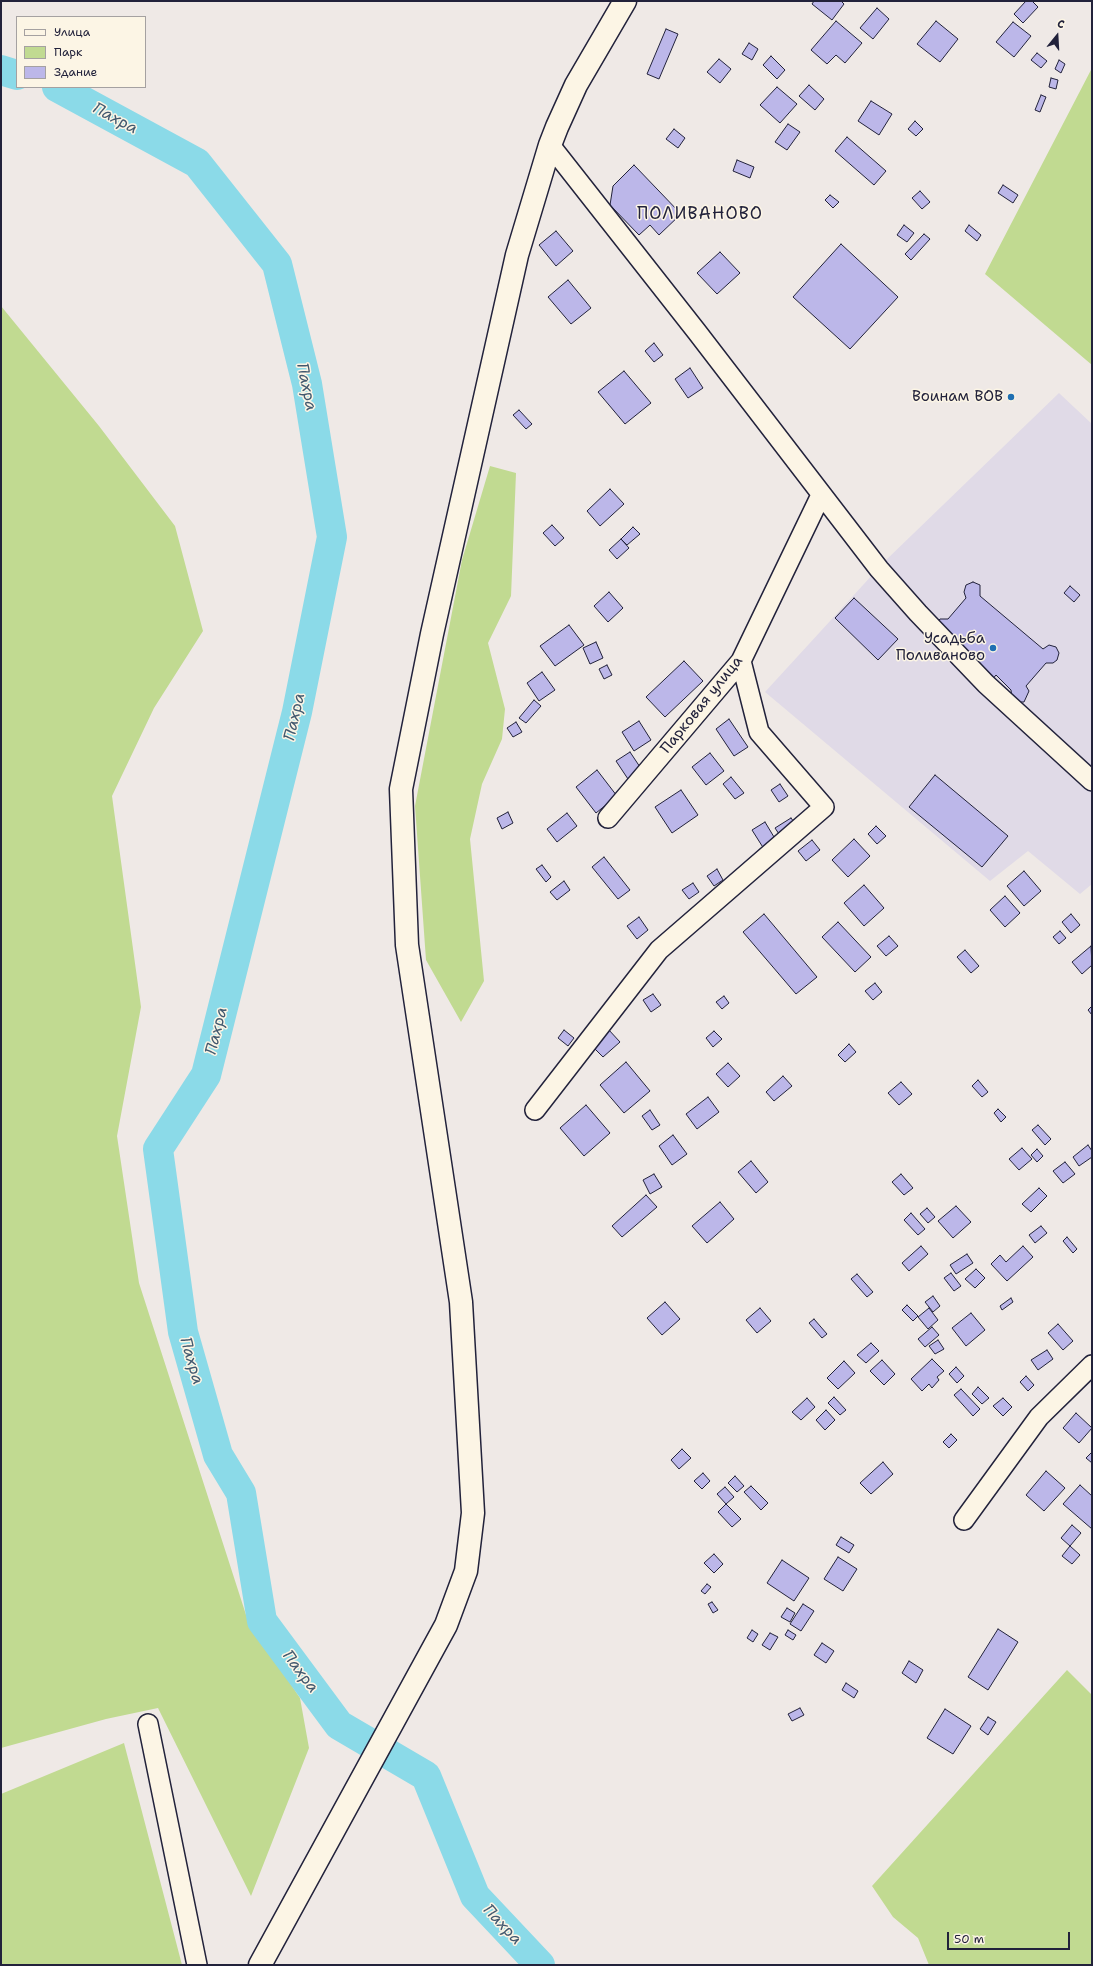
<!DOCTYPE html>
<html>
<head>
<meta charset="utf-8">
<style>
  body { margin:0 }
  #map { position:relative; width:1093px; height:1966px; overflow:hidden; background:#efe9e6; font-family:"Shantell Sans",sans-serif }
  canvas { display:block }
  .frame { position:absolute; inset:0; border:2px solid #22223b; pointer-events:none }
  .legend { position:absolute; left:16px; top:16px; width:130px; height:72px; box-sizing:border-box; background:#fcf5e5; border:1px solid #a5a1a1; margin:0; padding:5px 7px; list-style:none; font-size:12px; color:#22223b }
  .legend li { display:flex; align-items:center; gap:8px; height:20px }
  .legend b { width:20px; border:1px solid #a5a1a1 }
  .north { position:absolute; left:1037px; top:16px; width:40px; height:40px; -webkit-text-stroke:3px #fcf5e5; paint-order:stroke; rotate:18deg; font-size:11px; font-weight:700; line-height:16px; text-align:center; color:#22223b }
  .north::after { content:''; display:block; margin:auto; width:14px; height:18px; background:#22223b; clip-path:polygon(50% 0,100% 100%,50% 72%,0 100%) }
  .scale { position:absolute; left:947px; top:1932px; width:123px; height:18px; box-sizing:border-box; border:2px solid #22223b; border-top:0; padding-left:5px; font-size:12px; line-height:14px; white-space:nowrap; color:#22223b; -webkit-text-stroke:3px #fcf5e5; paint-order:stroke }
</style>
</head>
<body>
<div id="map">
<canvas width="1093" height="1966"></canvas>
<div class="frame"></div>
<ul class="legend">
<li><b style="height:5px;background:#fcf5e5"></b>Улица</li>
<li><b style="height:11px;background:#c1da91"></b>Парк</li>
<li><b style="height:11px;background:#bcb7e9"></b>Здание</li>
</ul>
<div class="north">С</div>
<div class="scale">50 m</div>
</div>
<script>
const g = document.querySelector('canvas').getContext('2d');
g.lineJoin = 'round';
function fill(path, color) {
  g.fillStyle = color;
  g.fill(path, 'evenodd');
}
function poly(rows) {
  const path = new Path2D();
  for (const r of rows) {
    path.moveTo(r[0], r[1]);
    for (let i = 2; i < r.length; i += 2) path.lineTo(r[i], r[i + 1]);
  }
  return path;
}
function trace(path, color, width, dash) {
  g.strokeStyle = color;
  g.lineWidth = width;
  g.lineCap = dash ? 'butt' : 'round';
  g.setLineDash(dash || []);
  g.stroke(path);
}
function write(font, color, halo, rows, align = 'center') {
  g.font = font + ' "Shantell Sans",sans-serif';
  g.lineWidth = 3;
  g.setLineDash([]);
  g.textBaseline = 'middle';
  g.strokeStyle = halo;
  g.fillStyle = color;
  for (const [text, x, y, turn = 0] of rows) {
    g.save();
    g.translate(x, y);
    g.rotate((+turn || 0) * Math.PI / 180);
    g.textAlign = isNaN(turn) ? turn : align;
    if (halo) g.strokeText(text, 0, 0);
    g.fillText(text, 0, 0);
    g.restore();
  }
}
const built = poly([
  [1059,393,1092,424,1092,884,1080,894,1028,851,990,881,765,692,885,561]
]);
const green = poly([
  [1092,68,1092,365,985,274],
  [1,306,99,426,175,526,203,631,154,708,112,796,141,1007,117,1136,139,1283,248,1621,300,1698,309,1748,251,1896,158,1708,106,1719,1,1748],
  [490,466,516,473,511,596,488,643,505,709,502,739,482,784,470,839,484,981,461,1022,426,960,415,806,462,560],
  [1067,1670,1092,1695,1092,1965,929,1965,918,1938,893,1917,872,1886],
  [124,1743,182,1965,1,1965,1,1794]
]);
const river = poly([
  [1,70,17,75],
  [57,87,197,163,277,264,307,384,332,537,297,712,206,1075,158,1149,183,1332,218,1455,241,1493,262,1621,339,1725,426,1776,475,1896,540,1965]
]);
const building = poly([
  [814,1,841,1,844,4,832,20,812,4,814,1],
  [1026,1,1032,1,1038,7,1023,23,1014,14,1026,1],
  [877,8,889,19,873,39,860,28,877,8],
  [836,21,862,43,845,63,836,55,827,64,811,50,836,21],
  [936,21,958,39,940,62,917,44,936,21],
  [1013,22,1031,36,1014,57,996,42,1013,22],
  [666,29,678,34,659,79,647,74,666,29],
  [749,43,758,49,752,60,742,54,749,43],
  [1037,53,1047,61,1041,68,1031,60,1037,53],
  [771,56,785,70,777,79,763,65,771,56],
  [719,59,731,69,720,83,707,72,719,59],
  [1059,60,1065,64,1061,73,1055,69,1059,60],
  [1051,78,1058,80,1056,89,1049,87,1051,78],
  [809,85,824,99,815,110,799,96,809,85],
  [777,87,797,104,780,123,760,105,777,87],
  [1041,95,1046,97,1040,112,1035,110,1041,95],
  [871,101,892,114,879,135,858,121,871,101],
  [915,121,923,129,916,136,908,129,915,121],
  [788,124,800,132,787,150,775,142,788,124],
  [674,129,685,138,678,148,666,139,674,129],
  [847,137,886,171,874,185,835,151,847,137],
  [737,160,754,167,750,178,733,171,737,160],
  [634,165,681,214,659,235,650,225,639,235,610,205,613,186,634,165],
  [1003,185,1018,195,1013,203,998,193,1003,185],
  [920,191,930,202,922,209,912,198,920,191],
  [830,195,839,202,833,208,825,200,830,195],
  [904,225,914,233,907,242,897,235,904,225],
  [969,225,981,235,977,241,965,231,969,225],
  [556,231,573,251,556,266,539,245,556,231],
  [924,234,930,239,911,260,905,254,924,234],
  [841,244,898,297,850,349,793,297,841,244],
  [720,252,740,273,717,294,697,273,720,252],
  [568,280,591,308,571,324,548,297,568,280],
  [654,343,663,355,654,362,645,351,654,343],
  [690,368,703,388,688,398,675,379,690,368],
  [624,371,651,403,625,424,598,392,624,371],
  [519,410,532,424,526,429,513,415,519,410],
  [610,489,624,504,600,526,587,511,610,489],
  [552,525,564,538,555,546,543,533,552,525],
  [633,527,640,534,627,545,621,539,633,527],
  [621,539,629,548,617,559,609,550,621,539],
  [973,582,980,585,980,596,1043,649,1049,645,1056,647,1059,653,1057,660,1053,663,1046,663,1026,686,1029,691,1024,702,1018,702,1012,698,1011,690,996,675,991,681,962,657,967,650,935,625,940,619,948,619,966,598,964,592,966,585,973,582],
  [1070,586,1080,595,1074,602,1064,593,1070,586],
  [609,592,623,608,608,622,594,606,609,592],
  [854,598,898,639,878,660,835,618,854,598],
  [569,625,584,645,555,666,540,646,569,625],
  [596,642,603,658,590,664,583,648,596,642],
  [684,661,703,681,665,717,646,697,684,661],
  [607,665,612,675,604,679,599,669,607,665],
  [542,672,555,690,539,701,527,683,542,672],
  [534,700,541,706,526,723,519,718,534,700],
  [729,719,748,747,734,756,716,729,729,719],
  [639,721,651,740,634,751,622,732,639,721],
  [516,722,522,732,513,737,507,728,516,722],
  [630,752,642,770,628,779,616,761,630,752],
  [710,753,724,771,706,785,692,767,710,753],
  [597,770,617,796,596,813,576,787,597,770],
  [935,775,1008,836,982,867,909,807,935,775],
  [731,777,744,793,735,799,723,784,731,777],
  [780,784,788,796,779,802,771,790,780,784],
  [681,790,698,815,672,833,655,807,681,790],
  [508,812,513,823,502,829,497,818,508,812],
  [567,813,577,826,557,842,547,829,567,813],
  [791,818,797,826,781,837,775,828,791,818],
  [765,822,777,842,764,849,752,830,765,822],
  [876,826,886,836,877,844,868,834,876,826],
  [854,839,870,856,848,877,832,860,854,839],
  [812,840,820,850,806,861,798,851,812,840],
  [604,857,630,890,618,899,592,867,604,857],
  [542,865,551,877,546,882,536,869,542,865],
  [717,869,723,880,714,886,707,876,717,869],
  [1024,871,1041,891,1024,906,1007,886,1024,871],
  [564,881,570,890,557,900,550,892,564,881],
  [693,883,699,892,689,899,682,890,693,883],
  [864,885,884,908,864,926,844,903,864,885],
  [1005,896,1020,913,1005,927,990,910,1005,896],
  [764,914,817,977,796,994,743,932,764,914],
  [1071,914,1080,925,1071,933,1062,922,1071,914],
  [639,917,648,930,637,939,627,926,639,917],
  [838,922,871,957,855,972,822,937,838,922],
  [1060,931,1066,938,1059,944,1053,937,1060,931],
  [889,936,898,946,886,956,877,946,889,936],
  [1091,946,1092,965,1082,974,1072,962,1091,946],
  [965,950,979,966,971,973,957,957,965,950],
  [875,983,882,992,873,1000,865,991,875,983],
  [653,994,661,1005,651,1012,643,1000,653,994],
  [724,996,729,1003,722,1009,716,1002,724,996],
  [1092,1006,1092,1015,1088,1010,1092,1006],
  [608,1029,620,1042,603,1057,591,1045,608,1029],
  [564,1030,574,1038,568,1046,558,1038,564,1030],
  [714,1031,722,1039,713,1047,706,1038,714,1031],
  [849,1044,856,1052,845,1062,838,1055,849,1044],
  [626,1062,650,1091,624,1113,600,1085,626,1062],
  [728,1063,740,1076,728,1087,716,1074,728,1063],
  [783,1076,792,1086,774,1101,766,1092,783,1076],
  [978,1080,988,1092,982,1097,972,1086,978,1080],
  [901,1082,912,1094,899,1105,888,1093,901,1082],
  [708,1097,719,1112,697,1129,686,1114,708,1097],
  [586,1105,610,1133,584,1156,560,1128,586,1105],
  [998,1109,1006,1117,1001,1122,994,1113,998,1109],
  [650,1110,660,1125,652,1130,642,1116,650,1110],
  [1038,1125,1051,1139,1045,1145,1032,1130,1038,1125],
  [673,1135,687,1154,672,1165,659,1146,673,1135],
  [1088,1145,1092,1151,1092,1157,1079,1166,1073,1157,1088,1145],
  [1022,1148,1032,1159,1019,1170,1009,1159,1022,1148],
  [1037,1149,1043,1156,1037,1162,1031,1155,1037,1149],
  [751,1161,768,1182,756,1193,738,1172,751,1161],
  [1065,1162,1075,1174,1063,1183,1053,1171,1065,1162],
  [654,1174,662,1187,650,1194,643,1180,654,1174],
  [901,1174,913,1188,904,1195,892,1182,901,1174],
  [1039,1188,1047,1196,1031,1212,1022,1204,1039,1188],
  [646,1195,657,1207,622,1237,612,1226,646,1195],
  [720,1202,734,1219,707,1243,692,1226,720,1202],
  [956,1206,971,1222,953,1238,938,1221,956,1206],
  [927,1208,935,1217,928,1223,920,1214,927,1208],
  [911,1213,925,1229,918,1235,904,1220,911,1213],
  [1041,1226,1047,1233,1035,1243,1029,1235,1041,1226],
  [1067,1237,1077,1249,1073,1253,1063,1241,1067,1237],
  [921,1246,928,1254,909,1271,902,1263,921,1246],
  [1023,1246,1033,1257,1007,1281,991,1264,1000,1255,1006,1262,1023,1246],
  [967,1254,973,1263,956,1274,950,1265,967,1254],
  [976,1269,985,1278,975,1288,965,1279,976,1269],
  [951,1273,961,1286,954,1291,944,1278,951,1273],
  [857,1274,873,1292,867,1297,851,1279,857,1274],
  [933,1296,940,1306,933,1312,925,1302,933,1296],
  [1011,1298,1013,1302,1002,1310,1000,1306,1011,1298],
  [665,1302,680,1319,662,1335,647,1318,665,1302],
  [907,1305,918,1316,913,1321,902,1310,907,1305],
  [760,1308,771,1321,757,1333,746,1320,760,1308],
  [929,1308,938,1320,928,1329,918,1317,929,1308],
  [971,1313,985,1330,966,1346,952,1328,971,1313],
  [814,1319,827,1334,822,1338,809,1323,814,1319],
  [1058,1324,1073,1341,1063,1350,1048,1333,1058,1324],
  [932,1327,939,1335,925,1347,918,1339,932,1327],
  [938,1340,944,1349,935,1354,929,1346,938,1340],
  [871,1343,879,1351,866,1363,857,1355,871,1343],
  [1047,1350,1053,1359,1038,1370,1031,1360,1047,1350],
  [932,1359,944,1371,937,1377,939,1380,932,1388,929,1384,922,1391,911,1379,932,1359],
  [882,1360,895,1374,884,1385,870,1371,882,1360],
  [844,1361,855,1373,838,1389,827,1378,844,1361],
  [956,1367,964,1376,957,1383,949,1374,956,1367],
  [1026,1376,1034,1385,1028,1391,1020,1382,1026,1376],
  [978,1387,989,1398,982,1404,972,1394,978,1387],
  [961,1389,980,1409,973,1416,954,1395,961,1389],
  [834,1397,846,1410,840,1415,828,1403,834,1397],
  [807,1398,815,1407,801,1420,792,1412,807,1398],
  [1003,1398,1012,1407,1003,1416,993,1406,1003,1398],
  [826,1410,835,1420,825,1430,816,1420,826,1410],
  [1076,1413,1092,1428,1079,1443,1063,1428,1076,1413],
  [951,1434,957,1440,949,1448,943,1442,951,1434],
  [682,1449,691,1458,679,1469,671,1460,682,1449],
  [1092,1452,1092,1463,1086,1458,1092,1452],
  [883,1462,893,1474,871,1494,860,1483,883,1462],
  [1046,1471,1065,1488,1044,1511,1026,1495,1046,1471],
  [703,1473,710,1481,702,1489,694,1481,703,1473],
  [735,1476,744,1486,737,1492,728,1483,735,1476],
  [1080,1485,1092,1496,1092,1529,1063,1504,1080,1485],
  [751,1486,768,1503,761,1510,744,1492,751,1486],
  [725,1487,734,1497,726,1504,717,1494,725,1487],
  [726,1504,741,1519,732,1527,718,1512,726,1504],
  [1072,1525,1081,1533,1070,1546,1061,1538,1072,1525],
  [841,1537,854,1545,849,1553,836,1545,841,1537],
  [1070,1546,1080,1555,1072,1564,1062,1556,1070,1546],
  [714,1554,723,1564,714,1573,704,1563,714,1554],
  [838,1557,857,1569,843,1591,824,1579,838,1557],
  [782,1560,809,1578,794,1601,767,1583,782,1560],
  [707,1584,711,1587,705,1594,701,1591,707,1584],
  [712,1602,718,1610,713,1613,708,1604,712,1602],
  [803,1604,814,1611,801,1631,790,1624,803,1604],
  [787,1608,795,1613,790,1622,781,1617,787,1608],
  [998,1629,1018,1642,988,1690,968,1677,998,1629],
  [752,1630,758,1634,753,1642,747,1638,752,1630],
  [788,1630,796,1635,793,1640,785,1635,788,1630],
  [770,1633,778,1637,770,1650,762,1645,770,1633],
  [822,1643,834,1651,826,1663,814,1655,822,1643],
  [909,1661,923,1670,916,1683,902,1673,909,1661],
  [846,1683,858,1691,854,1698,842,1690,846,1683],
  [800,1708,804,1715,792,1721,788,1714,800,1708],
  [945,1709,971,1726,953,1754,927,1738,945,1709],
  [988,1717,996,1722,988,1735,980,1729,988,1717]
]);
const street = poly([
  [550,145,697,332,879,569,918,613,986,684,1092,781],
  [608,818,741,661,821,495],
  [535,1110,659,950,824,807,759,732,741,661],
  [964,1520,1039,1417,1092,1365],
  [148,1724,197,1965]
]);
const secondary = poly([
  [260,1965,446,1625,466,1571,473,1513,461,1302,407,945,401,789,432,634,517,255,550,145,557,127,576,85,625,1]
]);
const markers = [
  [1011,397,4,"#1f6fb2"],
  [993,648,4,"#1f6fb2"]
];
const poiNames = [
  ["Воинам ВОВ",1003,397],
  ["Усадьба",985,639],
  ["Поливаново",985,656]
];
const streetNames = [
  ["Парковая улица",702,705,-51]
];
const waterNames = [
  ["Пахра",115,119,28],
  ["Пахра",306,387,78],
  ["Пахра",295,717,-77],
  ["Пахра",217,1031,-76],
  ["Пахра",191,1361,74],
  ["Пахра",300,1672,53],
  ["Пахра",502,1925,47]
];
const quarterNames = [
  ["ПОЛИВАНОВО",700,215]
];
fill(built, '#e0dae7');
fill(green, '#c1da91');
trace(river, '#8bdae8', 30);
fill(building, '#bcb7e9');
trace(building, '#22223b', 1);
trace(street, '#22223b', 22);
trace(secondary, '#22223b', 25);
trace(street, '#fcf5e5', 19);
trace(secondary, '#fcf5e5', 22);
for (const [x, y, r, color] of markers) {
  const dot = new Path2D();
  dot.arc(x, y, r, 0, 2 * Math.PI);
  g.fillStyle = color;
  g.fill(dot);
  trace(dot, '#fcf5e5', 1.5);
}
write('15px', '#22223b', '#fcf5e5', poiNames, 'right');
write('15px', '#22223b', '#fcf5e5', streetNames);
write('italic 16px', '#42596f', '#fcf5e5', waterNames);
g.letterSpacing = '1px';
write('17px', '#22223b', '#fcf5e5', quarterNames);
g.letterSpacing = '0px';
</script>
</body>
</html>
